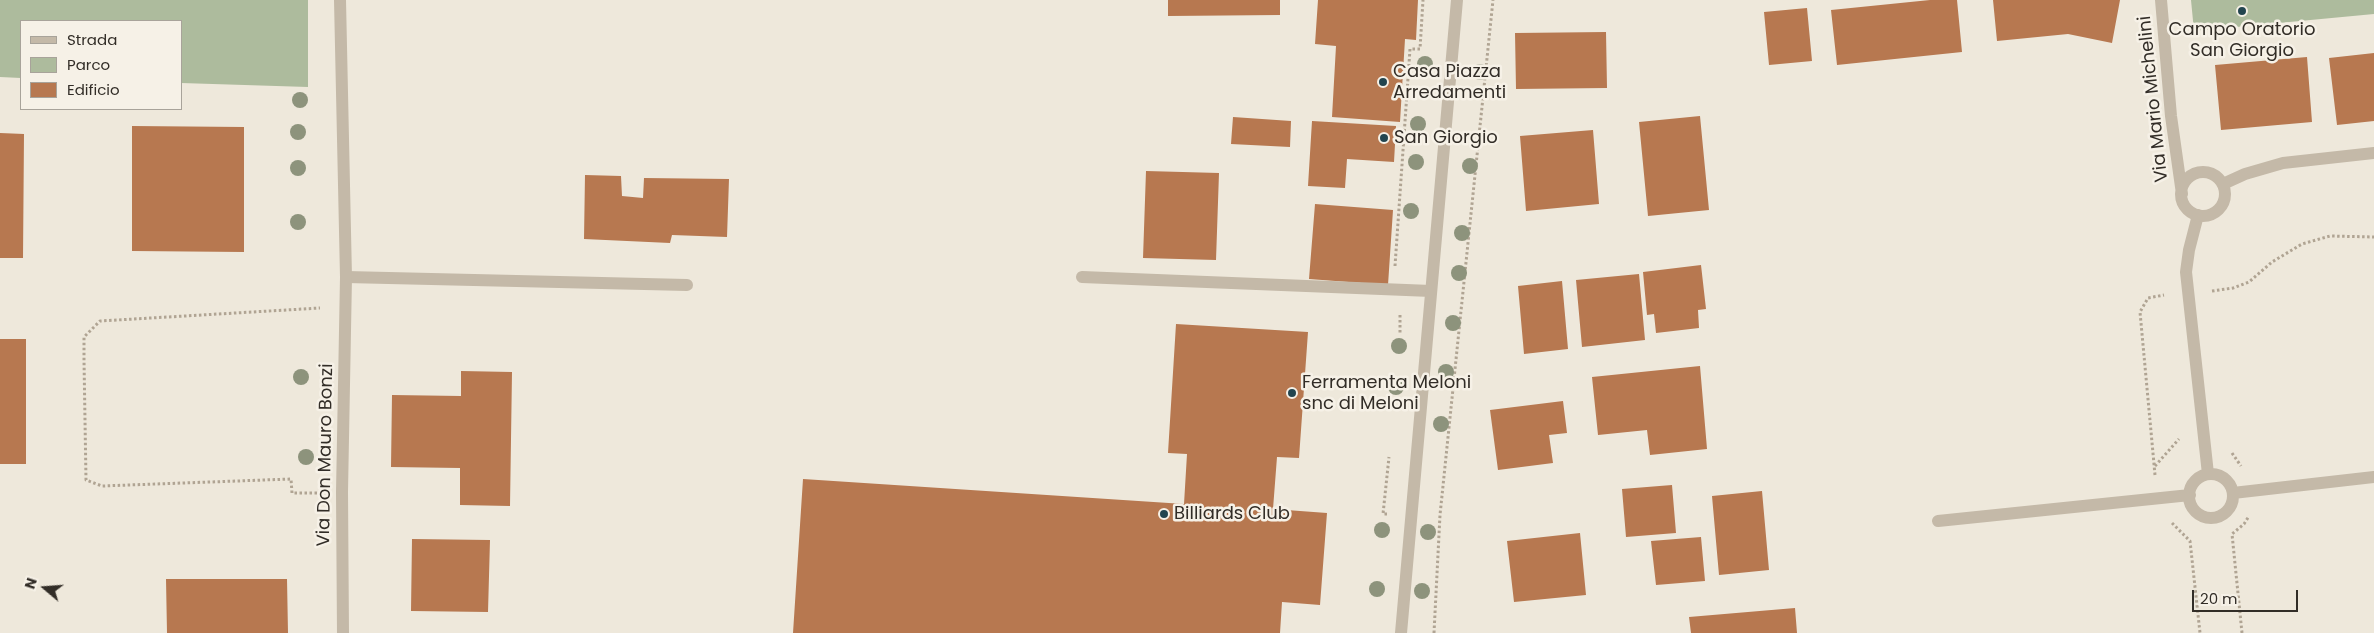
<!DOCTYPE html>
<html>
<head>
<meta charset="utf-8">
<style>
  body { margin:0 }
  #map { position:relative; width:2374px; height:633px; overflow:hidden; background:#eee8db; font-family:Poppins,sans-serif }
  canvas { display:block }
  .legend { position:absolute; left:20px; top:20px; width:162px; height:90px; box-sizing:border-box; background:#f6f1e7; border:1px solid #a8a39a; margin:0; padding:6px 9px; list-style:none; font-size:15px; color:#322d27 }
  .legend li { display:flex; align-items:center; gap:10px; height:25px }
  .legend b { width:25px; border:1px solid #a8a39a }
  .north { position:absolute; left:20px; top:563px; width:50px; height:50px; -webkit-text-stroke:4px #f6f1e7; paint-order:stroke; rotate:288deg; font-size:14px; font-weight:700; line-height:20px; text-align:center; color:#322d27 }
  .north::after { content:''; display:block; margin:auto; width:18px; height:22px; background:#322d27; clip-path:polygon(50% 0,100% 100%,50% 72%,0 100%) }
  .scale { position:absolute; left:2192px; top:590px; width:106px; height:22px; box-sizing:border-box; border:2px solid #322d27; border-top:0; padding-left:6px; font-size:15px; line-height:18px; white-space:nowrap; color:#322d27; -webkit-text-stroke:4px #f6f1e7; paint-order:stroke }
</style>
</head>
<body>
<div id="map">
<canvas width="2374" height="633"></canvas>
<ul class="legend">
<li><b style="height:6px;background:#c4b9a8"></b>Strada</li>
<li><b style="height:14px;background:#adbb9d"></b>Parco</li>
<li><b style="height:14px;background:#b77850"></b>Edificio</li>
</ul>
<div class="north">N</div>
<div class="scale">20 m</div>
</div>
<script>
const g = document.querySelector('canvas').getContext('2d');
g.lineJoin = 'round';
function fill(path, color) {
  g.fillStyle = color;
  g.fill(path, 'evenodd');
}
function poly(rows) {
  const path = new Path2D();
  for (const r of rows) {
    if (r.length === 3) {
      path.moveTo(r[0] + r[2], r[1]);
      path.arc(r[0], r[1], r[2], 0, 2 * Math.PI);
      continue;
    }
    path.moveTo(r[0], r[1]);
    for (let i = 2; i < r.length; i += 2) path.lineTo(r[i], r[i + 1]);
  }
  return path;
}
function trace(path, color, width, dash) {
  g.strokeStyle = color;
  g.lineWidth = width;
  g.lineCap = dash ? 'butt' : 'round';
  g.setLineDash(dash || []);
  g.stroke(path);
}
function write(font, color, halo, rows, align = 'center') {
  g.font = font + ' Poppins,sans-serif';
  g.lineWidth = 5;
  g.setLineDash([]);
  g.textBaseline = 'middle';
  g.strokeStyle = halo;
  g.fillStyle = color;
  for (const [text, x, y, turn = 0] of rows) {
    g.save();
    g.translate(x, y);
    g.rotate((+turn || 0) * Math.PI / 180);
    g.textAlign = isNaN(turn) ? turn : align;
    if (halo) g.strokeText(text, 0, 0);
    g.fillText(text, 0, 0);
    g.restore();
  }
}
const green = poly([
  [0,0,308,0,308,87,181,83,181,21,21,21,21,78,0,77],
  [2191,0,2374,0,2374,14,2194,31]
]);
const building = poly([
  [1168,0,1280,0,1280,15,1168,16],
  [1318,0,1418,0,1416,40,1405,39,1400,122,1332,117,1336,46,1315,44],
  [1930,0,1957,0,1962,52,1837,65,1831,10],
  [1993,0,2120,0,2112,43,2068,34,1997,41],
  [1807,8,1812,61,1769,65,1764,12],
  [1606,32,1607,88,1516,89,1515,33],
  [2374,53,2374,121,2337,125,2329,58],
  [2307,57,2312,122,2221,130,2215,65],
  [1700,116,1709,210,1648,216,1639,122],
  [1233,117,1291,121,1290,147,1231,144],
  [1312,121,1396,126,1394,162,1347,159,1345,188,1308,186],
  [132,126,244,127,244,252,132,251],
  [1593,130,1599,204,1526,211,1520,136],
  [0,133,24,134,23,258,0,258],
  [1146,171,1219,173,1216,260,1143,258],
  [585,175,621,176,622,196,643,198,644,178,729,179,727,237,672,235,670,243,584,239],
  [1315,204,1393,210,1388,285,1309,279],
  [1701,265,1706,309,1698,310,1699,328,1656,333,1654,314,1647,315,1643,272],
  [1639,274,1645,340,1582,347,1576,280],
  [1562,281,1568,349,1524,354,1518,286],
  [1176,324,1308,332,1299,458,1277,457,1273,509,1327,513,1320,605,1282,602,1280,633,793,633,803,479,1184,504,1187,454,1168,453],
  [0,339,26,339,26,464,0,464],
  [1700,366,1707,449,1650,455,1647,430,1598,435,1592,377],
  [461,371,512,372,510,506,460,505,460,468,391,467,392,395,461,396],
  [1563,401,1567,433,1549,435,1553,463,1498,470,1490,410],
  [1672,485,1676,533,1626,537,1622,489],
  [1762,491,1769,570,1719,575,1712,496],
  [1580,533,1586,595,1514,602,1507,541],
  [1701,537,1705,581,1656,585,1651,541],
  [412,539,490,540,488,612,411,611],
  [166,579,287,579,288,633,167,633],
  [1795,608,1797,633,1691,633,1689,617]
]);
const path = poly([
  [1395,266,1410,49,1420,49,1423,0],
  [2212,291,2233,288,2249,282,2272,262,2302,244,2330,236,2374,237],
  [1400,315,1400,333],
  [2232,453,2241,466],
  [2155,466,2179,439],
  [2155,475,2140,312,2148,298,2164,295],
  [317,493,292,493,291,479,102,486,86,480,84,360,84,337,100,321,320,308],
  [1387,514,1383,514,1389,457],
  [2172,523,2190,541,2200,633],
  [1434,633,1440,515,1493,0],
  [2242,633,2232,534,2244,524,2249,516]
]);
const service = poly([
  [2198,215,2189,250,2186,272,2208,474],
  [346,277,687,285],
  [1082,277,1431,291],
  [2211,496,22],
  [2233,493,2374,477],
  [1938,521,2190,495]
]);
const minor = poly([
  [340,0,346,277,342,492,343,633],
  [2161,0,2171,116,2182,194],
  [2203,194,22],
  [2223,184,2245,174,2283,163,2374,153]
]);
const tertiary = poly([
  [1401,633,1457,0]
]);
const trees = [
  [1425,64],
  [1480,72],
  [300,100],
  [1418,124],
  [298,132],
  [1416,162],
  [1470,166],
  [298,168],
  [1411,211],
  [298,222],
  [1462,233],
  [1459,273],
  [1453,323],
  [1399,346],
  [1446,372],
  [301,377],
  [1396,387],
  [1441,424],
  [306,457],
  [1382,530],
  [1428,532],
  [1377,589],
  [1422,591]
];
const markers = [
  [2242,11,5,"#22454f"],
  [1383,82,5,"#22454f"],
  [1384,138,5,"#22454f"],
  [1292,393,5,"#22454f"],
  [1164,514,5,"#22454f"]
];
const poiNames = [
  ["Campo Oratorio",2242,30,"center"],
  ["San Giorgio",2242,51,"center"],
  ["Casa Piazza",1393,72],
  ["Arredamenti",1393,93],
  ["San Giorgio",1394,138],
  ["Ferramenta Meloni",1302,383],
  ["snc di Meloni",1302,404],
  ["Billiards Club",1174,514]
];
const streetNames = [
  ["Via Mario Michelini",2154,99,-96],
  ["Via Don Mauro Bonzi",326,455,-89]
];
fill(green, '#adbb9d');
fill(building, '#b77850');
trace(path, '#b0a493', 3, [2.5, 2.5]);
trace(service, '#c4b9a8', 12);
trace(minor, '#c4b9a8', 12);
trace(tertiary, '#c4b9a8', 12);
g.fillStyle = '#8d937c';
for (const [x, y] of trees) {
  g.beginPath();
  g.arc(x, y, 8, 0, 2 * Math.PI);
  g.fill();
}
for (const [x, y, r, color] of markers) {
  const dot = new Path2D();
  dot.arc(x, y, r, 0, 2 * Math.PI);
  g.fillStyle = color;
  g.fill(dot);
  trace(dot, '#f6f1e7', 2);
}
write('18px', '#322d27', '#f6f1e7', poiNames, 'left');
write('18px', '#322d27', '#f6f1e7', streetNames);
</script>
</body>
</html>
